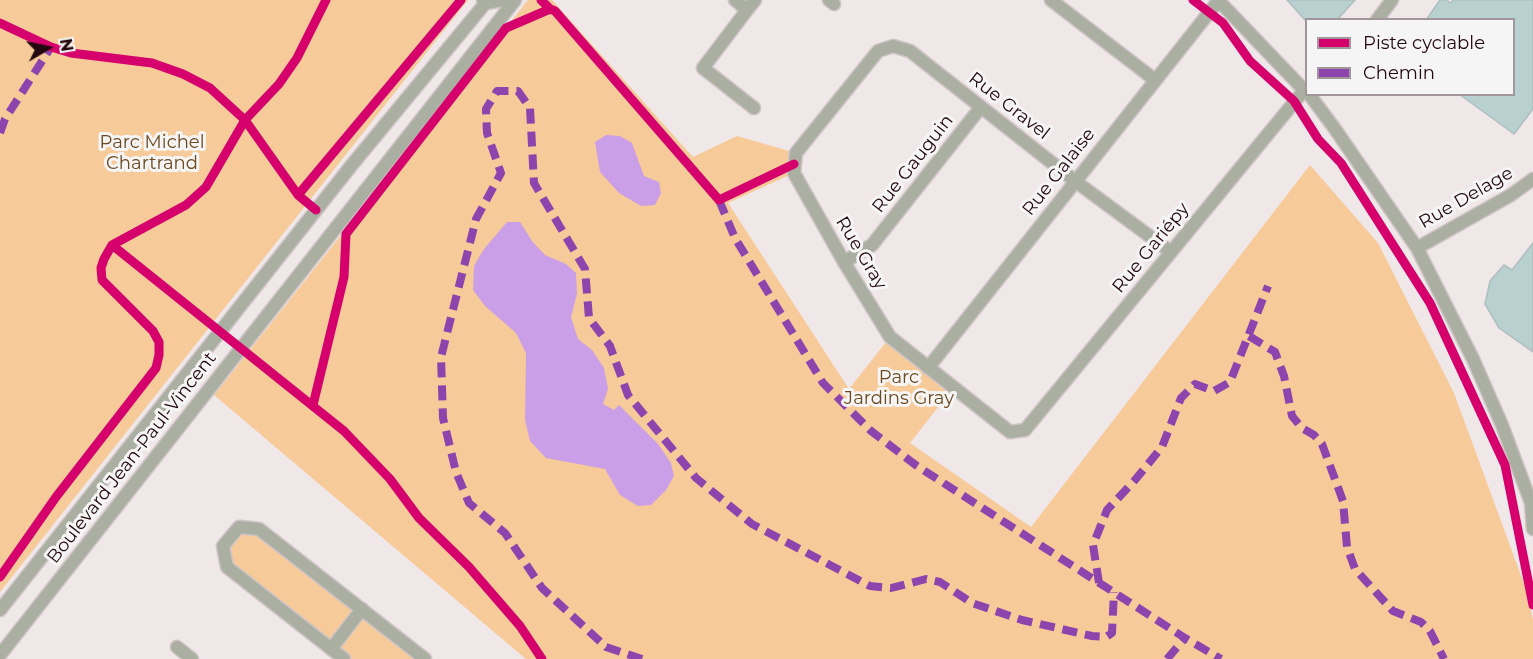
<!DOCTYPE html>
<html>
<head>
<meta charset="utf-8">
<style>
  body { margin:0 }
  #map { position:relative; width:1533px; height:659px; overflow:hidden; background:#f0e7e8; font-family:Montserrat,sans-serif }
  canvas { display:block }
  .legend { position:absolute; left:1305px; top:18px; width:210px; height:78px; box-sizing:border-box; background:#f5f5f5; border:2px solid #a19699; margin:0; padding:8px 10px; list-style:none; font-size:18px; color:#23070e }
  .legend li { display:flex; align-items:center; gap:12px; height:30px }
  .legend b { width:30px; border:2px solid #a19699 }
  .north { position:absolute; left:18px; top:18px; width:60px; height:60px; -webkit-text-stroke:4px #f5f5f5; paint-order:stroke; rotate:81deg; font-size:16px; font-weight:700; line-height:24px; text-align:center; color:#23070e }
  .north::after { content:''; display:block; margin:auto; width:21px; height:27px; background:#23070e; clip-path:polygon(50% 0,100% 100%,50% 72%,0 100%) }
</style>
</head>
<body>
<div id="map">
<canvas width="1533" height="659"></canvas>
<ul class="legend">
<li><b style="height:8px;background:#d6006c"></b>Piste cyclable</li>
<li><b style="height:8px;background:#8e44ad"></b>Chemin</li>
</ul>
<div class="north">N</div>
</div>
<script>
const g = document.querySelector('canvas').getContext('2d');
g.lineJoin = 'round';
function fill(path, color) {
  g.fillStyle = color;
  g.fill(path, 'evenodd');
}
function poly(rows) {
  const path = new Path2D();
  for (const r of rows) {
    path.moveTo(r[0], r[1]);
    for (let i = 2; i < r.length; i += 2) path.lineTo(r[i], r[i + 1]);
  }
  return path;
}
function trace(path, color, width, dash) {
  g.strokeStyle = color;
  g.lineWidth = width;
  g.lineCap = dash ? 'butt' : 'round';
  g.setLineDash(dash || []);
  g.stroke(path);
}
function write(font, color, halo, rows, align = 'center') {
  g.font = font + ' Montserrat,sans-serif';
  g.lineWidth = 6;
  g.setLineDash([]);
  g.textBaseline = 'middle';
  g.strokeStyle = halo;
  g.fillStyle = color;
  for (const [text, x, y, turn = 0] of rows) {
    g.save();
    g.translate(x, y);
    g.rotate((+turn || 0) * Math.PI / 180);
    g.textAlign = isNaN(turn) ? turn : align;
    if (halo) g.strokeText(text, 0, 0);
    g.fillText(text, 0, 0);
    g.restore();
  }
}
const green = poly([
  [0,0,468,0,0,592],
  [528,0,552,0,693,157,737,136,796,153,794,173,728,203,849,389,890,337,953,388,910,443,1031,527,1310,165,1378,243,1454,393,1527,592,1533,620,1533,659,526,659,214,395],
  [239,527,259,529,425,659,344,659,227,567,223,546]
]);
const water = poly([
  [606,135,620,136,632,143,644,176,659,182,661,193,655,205,641,206,619,193,600,172,595,142],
  [507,222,520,222,532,241,545,255,566,264,576,273,577,294,571,317,578,339,592,350,604,368,608,389,603,404,614,410,619,405,658,444,671,463,674,476,666,490,651,505,638,506,620,495,605,469,546,458,530,441,525,420,526,353,516,333,485,306,473,290,474,266,484,249]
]);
const building = poly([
  [1287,0,1355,0,1337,20,1306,20,1306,21,1287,0],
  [1440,0,1446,0,1451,3,1453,0,1533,0,1533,109,1514,134,1459,94,1514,94,1514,20,1426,20,1440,0],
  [1533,243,1533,352,1499,328,1485,304,1490,281,1504,265,1512,270,1533,243]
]);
const minor = poly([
  [483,0,486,3,503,0],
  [735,0,747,10,703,68,754,108],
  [829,0,834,4],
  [1051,0,1155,80],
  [1218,0,1306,92],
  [747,10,755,0],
  [1377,20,1392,0],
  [1309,94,1335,129,1417,248,1473,359,1502,425,1531,503,1533,529],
  [1417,248,1511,195,1533,179],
  [1171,252,1075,181,910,51,893,46,878,51,796,153,794,173,844,262,890,337,1010,432,1025,430,1305,89],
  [844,262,872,245,981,107],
  [928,368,1219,0],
  [0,610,351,166,488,0],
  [177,647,192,659],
  [331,649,362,609],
  [0,655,515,0],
  [344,659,227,567,223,546,239,527,259,529,425,659]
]);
const quiet = poly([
  [0,133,5,119,51,47],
  [719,200,735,238,823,383,871,431,917,466,1185,638,1221,659],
  [1249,336,1275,352,1284,376,1292,416,1302,428,1314,435,1322,444,1343,501,1347,547,1355,569,1393,611,1421,622,1430,631,1444,659],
  [1099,583,1093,545,1107,510,1135,480,1162,447,1181,398,1195,384,1214,391,1230,382,1268,286],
  [642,659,606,647,542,588,505,533,469,503,456,472,443,418,441,357,476,219,501,173,487,133,486,109,497,91,518,91,530,108,534,183,585,269,589,318,610,346,628,395,696,478,752,524,870,586,891,588,926,579,940,582,972,603,1022,620,1092,636,1106,637,1112,633,1114,592],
  [1167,659,1185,638]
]);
const cycleway = poly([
  [541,0,550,9,555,11,719,200,794,164],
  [1193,0,1223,23,1250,61,1294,101,1318,139,1341,163,1430,303,1505,465,1533,605],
  [0,23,51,47,71,53,152,63,183,74,210,88,245,120,298,195,316,210],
  [298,195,461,0],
  [112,245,344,431,390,479,419,518,469,567,520,626,542,659],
  [313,405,344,277,346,234,506,28,550,9],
  [0,577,56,497,156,368,159,355,159,342,153,331,102,280,101,268,104,259,112,245,186,205,206,187,245,120,279,84,297,58,326,0]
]);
const streetNames = [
  ["Rue Gravel",1009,106,38],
  ["Rue Gauguin",913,164,-52],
  ["Rue Galaise",1059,172,-52],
  ["Rue Delage",1466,198,-30],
  ["Rue Gariépy",1151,248,-51],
  ["Rue Gray",861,253,59],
  ["Boulevard Jean-Paul-Vincent",132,458,-52]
];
const parkNames = [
  ["Parc Michel",152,143],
  ["Chartrand",152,164],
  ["Parc",899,378],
  ["Jardins Gray",899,399]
];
fill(green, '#f7ca9a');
fill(water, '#ca9fe7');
fill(building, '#b8d0cf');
trace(building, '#afbebe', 1.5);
trace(minor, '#cec4c6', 15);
trace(minor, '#abafa2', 12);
trace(quiet, '#8e44ad', 8, [15, 8]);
trace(cycleway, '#d6006c', 9);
write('18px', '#23070e', '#f5f5f5', streetNames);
write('18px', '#6c491f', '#f5f5f5', parkNames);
</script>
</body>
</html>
